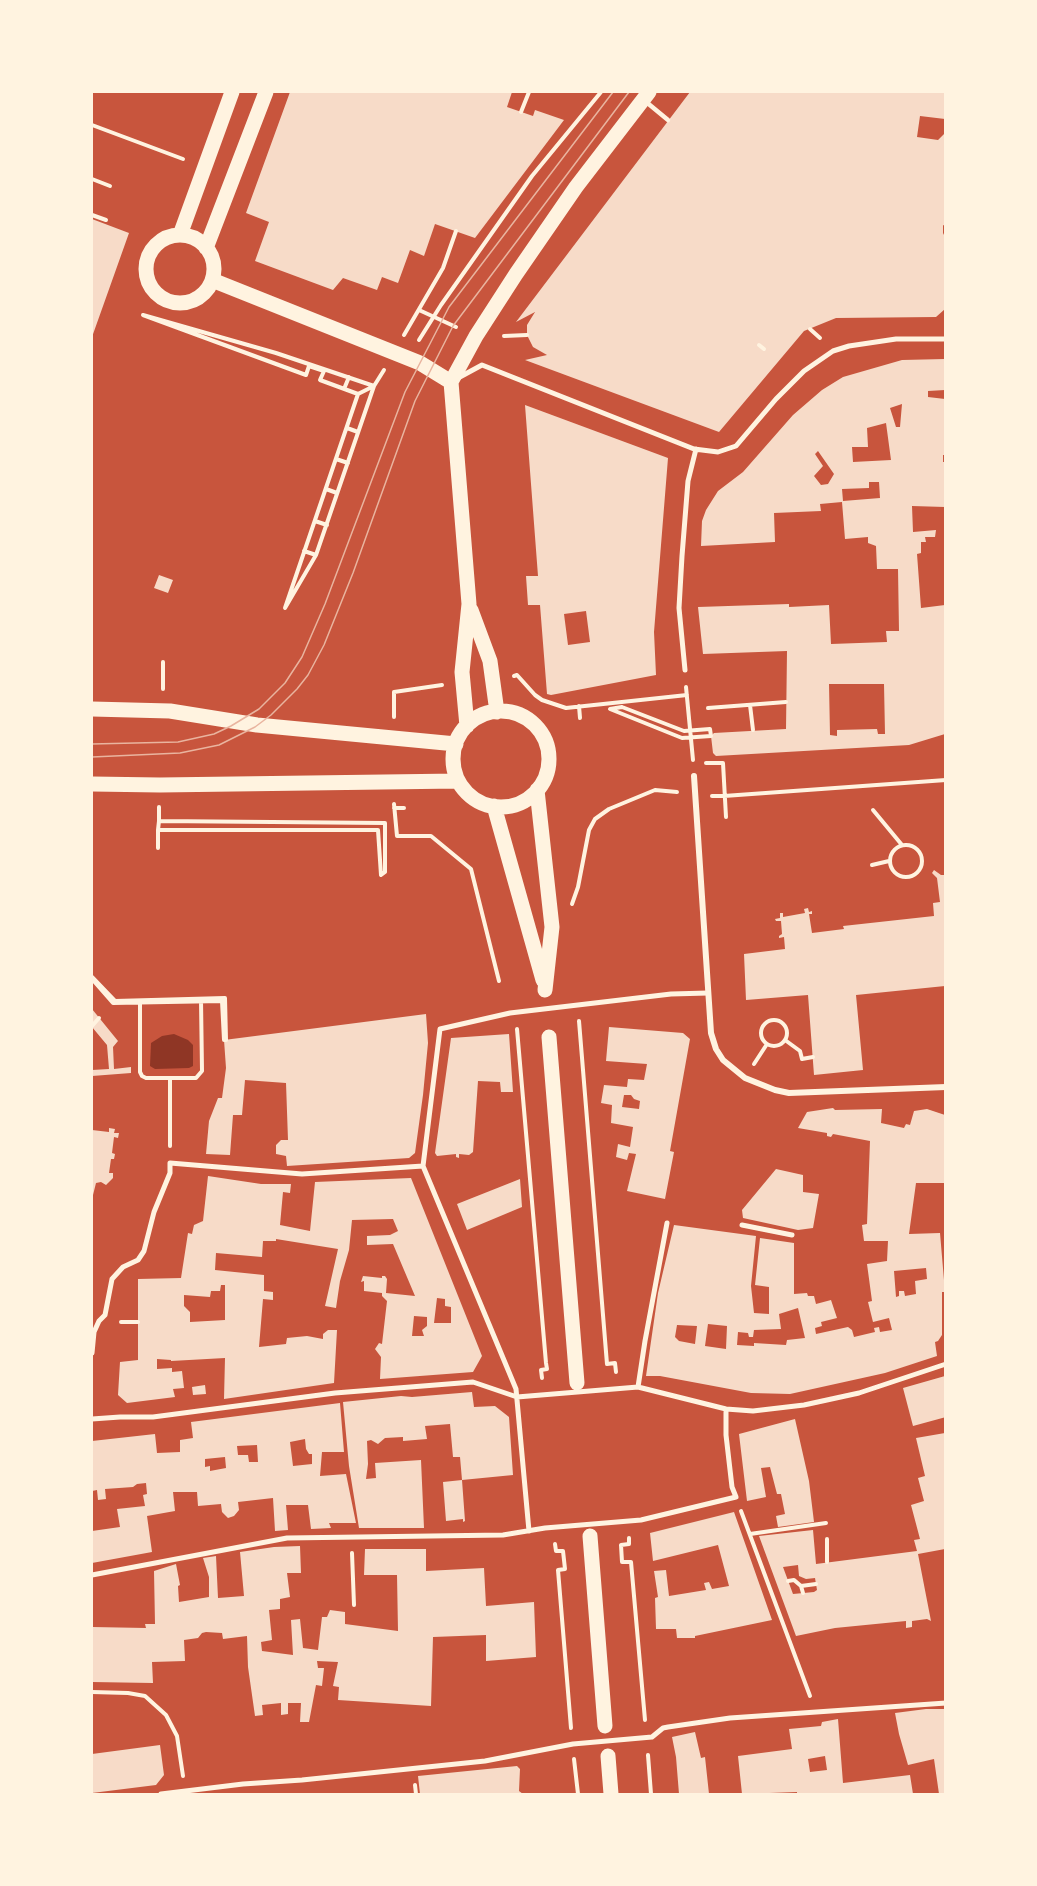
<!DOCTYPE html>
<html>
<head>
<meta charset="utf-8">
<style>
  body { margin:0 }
  #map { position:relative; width:1037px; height:1886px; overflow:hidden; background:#c8553d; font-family:Figtree,sans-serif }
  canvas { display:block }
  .frame { position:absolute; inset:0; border:93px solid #fff3e0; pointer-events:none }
</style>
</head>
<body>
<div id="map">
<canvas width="1037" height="1886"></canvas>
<div class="frame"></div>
</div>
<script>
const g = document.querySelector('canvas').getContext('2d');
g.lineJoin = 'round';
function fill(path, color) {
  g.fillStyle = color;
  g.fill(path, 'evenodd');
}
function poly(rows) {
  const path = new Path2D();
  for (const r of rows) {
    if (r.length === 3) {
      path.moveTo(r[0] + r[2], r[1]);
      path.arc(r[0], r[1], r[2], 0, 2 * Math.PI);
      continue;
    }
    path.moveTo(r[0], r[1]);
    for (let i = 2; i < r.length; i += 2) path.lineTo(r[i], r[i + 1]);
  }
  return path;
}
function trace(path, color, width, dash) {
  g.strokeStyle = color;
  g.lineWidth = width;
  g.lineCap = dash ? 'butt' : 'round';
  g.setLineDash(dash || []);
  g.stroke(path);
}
const water = poly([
  [174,1034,188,1040,193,1045,193,1066,189,1068,155,1069,150,1066,151,1043,162,1036]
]);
const building = poly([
  [290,92,512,92,507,107,533,116,535,110,564,120,475,238,435,224,424,256,410,250,398,283,382,277,377,290,343,278,333,290,255,261,269,222,246,213],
  [690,92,945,92,945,119,920,116,917,137,938,140,945,133,945,226,943,225,943,233,945,237,945,309,936,317,836,318,804,331,719,432,525,360,547,355,533,347,527,335,527,325,535,312,516,322],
  [92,219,129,233,92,337],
  [945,359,945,390,928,391,928,397,945,399,945,455,943,455,943,462,945,462,945,507,912,506,913,532,936,530,935,537,925,537,926,542,921,542,921,553,917,554,921,608,945,605,945,734,909,745,716,756,713,753,711,736,714,733,786,729,787,651,703,654,698,607,789,604,789,607,829,605,831,644,887,642,886,631,899,631,898,569,877,569,876,546,868,543,868,537,845,539,842,502,820,504,821,511,774,513,775,542,701,546,702,521,706,510,718,491,743,472,793,415,822,390,843,377,902,360],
  [902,404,900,427,896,427,890,408],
  [886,423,891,460,853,462,852,447,868,447,867,428],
  [818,451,834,474,828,484,821,485,814,476,823,466,815,454],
  [869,482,879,482,880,498,843,501,842,489,869,488],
  [829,684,884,684,885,734,878,734,877,729,837,730,837,736,830,735],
  [525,405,668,458,654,632,656,675,551,695,547,694,540,605,528,605,526,576,538,576],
  [586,611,590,642,568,645,564,614],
  [159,575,173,580,168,593,154,588],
  [934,870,941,875,945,875,945,986,856,995,863,1070,814,1075,808,995,746,1000,744,954,785,949,784,937,779,938,779,936,782,934,781,921,776,921,775,919,780,918,780,913,783,913,783,917,805,913,804,909,808,908,809,912,812,911,812,914,809,914,812,933,844,929,843,926,934,916,933,903,940,902,937,878,932,873],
  [92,1009,118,1041,113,1047,114,1069,131,1067,131,1073,92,1076,92,1070,109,1069,107,1045,92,1027],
  [426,1014,428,1043,423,1095,415,1153,409,1158,287,1166,286,1156,276,1154,276,1145,281,1140,288,1140,286,1083,245,1080,242,1115,233,1115,230,1155,206,1154,209,1121,218,1098,222,1098,226,1068,224,1040],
  [609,1027,683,1033,690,1039,670,1151,674,1152,665,1199,627,1191,636,1154,629,1153,627,1160,616,1157,618,1144,630,1147,633,1127,611,1123,612,1105,601,1103,604,1085,627,1087,628,1079,644,1080,647,1064,606,1061],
  [624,1095,631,1095,634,1099,640,1101,639,1109,622,1107],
  [509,1034,513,1092,501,1092,500,1082,478,1081,473,1152,469,1155,459,1154,459,1158,456,1157,456,1154,437,1156,435,1153,451,1038],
  [833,1108,835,1110,882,1109,881,1123,904,1128,906,1124,910,1125,914,1111,927,1109,945,1115,945,1183,916,1183,909,1234,940,1233,945,1292,942,1292,942,1335,938,1341,935,1342,937,1356,885,1373,790,1394,751,1393,660,1376,646,1376,658,1293,674,1225,756,1236,751,1286,754,1313,769,1314,769,1287,755,1285,760,1238,794,1243,794,1294,807,1293,808,1296,814,1296,816,1304,831,1300,837,1318,821,1322,822,1326,815,1328,816,1334,848,1327,852,1330,854,1337,875,1332,874,1328,879,1327,880,1332,892,1330,889,1318,873,1322,868,1302,872,1301,867,1264,887,1261,888,1241,864,1241,862,1225,867,1224,870,1141,833,1134,831,1137,827,1136,827,1133,798,1128,807,1112],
  [926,1268,927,1279,915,1281,916,1294,905,1296,904,1291,899,1291,899,1296,896,1297,894,1271],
  [798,1308,805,1338,787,1340,786,1345,754,1343,754,1346,737,1345,738,1332,748,1333,749,1337,753,1337,754,1330,781,1329,779,1314],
  [708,1324,727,1326,726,1349,705,1346],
  [677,1325,697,1326,695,1344,679,1341,675,1337],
  [109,1128,115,1129,114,1133,119,1133,118,1138,114,1137,112,1153,115,1154,114,1159,111,1159,109,1173,113,1173,113,1178,106,1185,101,1182,96,1183,92,1199,92,1130,109,1132],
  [776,1169,803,1175,803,1192,819,1194,813,1228,798,1230,743,1218,742,1210],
  [208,1176,261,1184,291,1184,290,1193,283,1192,280,1225,310,1231,315,1182,411,1178,482,1356,473,1372,380,1379,381,1357,375,1349,379,1343,382,1344,387,1301,382,1296,382,1293,364,1291,364,1281,361,1282,363,1276,382,1278,382,1276,385,1276,387,1279,386,1293,415,1296,393,1244,367,1245,367,1236,390,1235,398,1231,393,1219,352,1220,349,1250,340,1281,336,1308,325,1306,338,1249,276,1239,276,1241,263,1241,262,1257,216,1253,215,1270,264,1275,264,1291,273,1292,273,1300,263,1299,259,1347,286,1344,287,1338,307,1336,323,1339,323,1334,328,1330,337,1330,334,1383,224,1399,225,1358,171,1361,171,1360,157,1359,157,1369,172,1368,172,1372,182,1371,184,1388,173,1389,175,1397,127,1403,118,1395,120,1362,138,1360,138,1279,181,1278,188,1233,192,1234,194,1225,203,1221],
  [221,1285,225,1285,225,1320,190,1322,190,1312,184,1306,184,1295,210,1297,211,1291,220,1291],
  [437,1298,445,1299,445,1306,451,1307,451,1323,434,1323],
  [414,1316,427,1317,427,1326,422,1330,424,1336,412,1336],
  [520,1179,522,1207,467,1230,457,1204],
  [945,1376,946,1417,913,1426,903,1388],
  [205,1385,206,1394,193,1395,192,1387],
  [472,1392,474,1407,495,1406,509,1417,513,1475,462,1480,460,1457,453,1457,450,1424,425,1426,427,1439,403,1441,403,1437,385,1438,378,1444,371,1440,367,1441,368,1464,366,1479,376,1478,375,1463,421,1460,424,1528,359,1528,349,1466,343,1402,401,1396,412,1397],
  [340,1403,344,1452,322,1452,320,1476,346,1474,356,1523,329,1523,331,1528,311,1529,308,1505,286,1505,288,1530,275,1531,273,1498,238,1502,239,1510,234,1516,228,1518,222,1512,221,1504,198,1506,197,1492,173,1492,175,1511,147,1516,152,1552,92,1563,92,1531,120,1527,117,1509,145,1506,143,1495,147,1494,146,1483,137,1484,133,1487,105,1489,106,1499,98,1500,97,1490,92,1491,92,1441,155,1434,157,1453,180,1452,180,1440,193,1438,191,1422],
  [305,1439,306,1449,309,1454,312,1454,312,1464,293,1466,290,1442],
  [257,1445,258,1462,249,1462,248,1455,238,1455,237,1446],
  [225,1457,226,1468,210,1471,210,1466,205,1467,205,1459],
  [795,1419,809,1481,814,1522,778,1527,776,1516,785,1514,781,1494,777,1494,770,1467,761,1468,766,1497,747,1501,739,1434],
  [945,1433,945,1549,918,1554,931,1621,927,1619,912,1621,912,1627,906,1628,906,1621,835,1628,796,1636,759,1536,813,1530,816,1564,917,1551,914,1540,920,1539,911,1505,924,1501,918,1478,925,1476,916,1438],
  [798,1565,799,1576,806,1579,815,1578,817,1590,814,1592,793,1594,783,1567],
  [462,1480,465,1521,463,1522,463,1519,446,1521,443,1482],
  [734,1512,772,1620,695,1636,695,1638,677,1638,676,1629,656,1629,655,1598,658,1597,654,1571,666,1570,669,1596,706,1590,704,1583,709,1582,712,1589,729,1586,718,1545,653,1561,650,1533],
  [300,1546,301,1573,287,1573,290,1597,280,1599,280,1609,269,1610,272,1640,261,1642,262,1651,293,1655,291,1620,300,1619,303,1648,318,1650,322,1617,327,1617,330,1610,345,1612,345,1624,398,1631,397,1575,364,1575,365,1549,426,1549,426,1571,484,1568,486,1606,534,1602,536,1657,486,1661,486,1635,433,1637,431,1706,338,1700,339,1687,333,1686,338,1662,317,1661,318,1668,324,1668,322,1686,316,1685,309,1722,300,1722,301,1703,288,1703,288,1714,281,1715,281,1703,262,1705,263,1715,255,1716,248,1667,247,1636,223,1639,222,1633,206,1632,202,1633,198,1638,184,1640,185,1661,152,1662,153,1683,92,1682,92,1627,146,1628,145,1624,155,1624,154,1571,176,1564,180,1585,178,1586,179,1602,209,1597,209,1577,203,1558,216,1556,218,1598,244,1596,240,1552,274,1547],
  [926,1709,945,1709,945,1794,939,1794,934,1759,908,1765,899,1734,895,1713],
  [838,1719,843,1783,910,1775,913,1794,797,1794,797,1792,742,1794,738,1756,792,1749,789,1729,821,1726,822,1722],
  [825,1756,827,1770,810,1772,808,1759],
  [695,1732,701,1758,705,1757,709,1794,679,1794,676,1757,672,1737],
  [160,1745,164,1775,156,1785,92,1793,92,1754],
  [517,1766,520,1769,519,1791,523,1794,420,1794,418,1776]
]);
const path = poly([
  [521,112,529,92],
  [92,125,183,159],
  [92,179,110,186],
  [92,215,106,220],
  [419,310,456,327],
  [143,315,276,353,374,386,316,555,285,608,358,394,320,380,324,371,309,366,306,375,143,315],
  [810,329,820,338],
  [404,335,443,268,456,231],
  [504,336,527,335],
  [419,340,441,305,532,176,601,92],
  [759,345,764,349],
  [344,389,349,377],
  [358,394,374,386,384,370],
  [347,428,358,432],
  [336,459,348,463],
  [326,489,337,493],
  [315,521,327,525],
  [304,551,316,555],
  [514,676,517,675,535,695,542,700,566,708,687,695],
  [686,687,693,760],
  [163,689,163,662],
  [750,705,753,730],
  [579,706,580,718],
  [622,707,684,731,710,729,711,736,682,738,610,709,622,707],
  [708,708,786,702],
  [394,717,394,692,442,685],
  [706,763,723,763,726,817],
  [712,796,724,796,946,780],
  [394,804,397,836,431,836,471,869,499,981],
  [394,808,404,808],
  [873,810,902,845],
  [159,821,385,823,385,872,381,875,378,830,158,830,159,821,159,807],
  [906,861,16],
  [158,848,158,830],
  [872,865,889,861],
  [572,904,578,887,589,830,595,819,609,809,655,790,677,792],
  [92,977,115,1001,225,998,226,1040,224,1040,222,1001,113,1003,92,979],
  [140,1002,140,1072,142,1076,146,1078,196,1078,202,1071,201,1000],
  [774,1033,13],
  [579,1021,607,1364,615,1363,616,1372],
  [92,1026,99,1018],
  [517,1029,546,1363,547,1369,541,1370,542,1378],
  [785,1040,800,1051,802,1059,813,1057],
  [754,1064,767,1044],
  [170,1078,170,1146],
  [121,1322,138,1322],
  [741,1511,810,1696],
  [750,1534,826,1523],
  [629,1538,629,1544,621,1545,622,1562,631,1562,645,1720],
  [555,1544,556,1551,563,1551,565,1569,558,1570,571,1728],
  [352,1553,354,1605],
  [827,1562,827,1539],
  [788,1581,794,1580,801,1586,803,1593],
  [801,1586,816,1584],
  [92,1692,128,1693,145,1696,166,1715,177,1736,183,1776],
  [648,1755,651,1794],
  [574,1759,578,1794],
  [415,1785,416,1794]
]);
const service = poly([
  [645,101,668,120]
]);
const pedestrian = poly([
  [458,378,482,365,694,449,718,452,736,446,776,399,804,371,833,351,849,346,896,339,946,339],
  [685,670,679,608,682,556,688,481,696,449],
  [423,1166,516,1389,529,1531],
  [742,1225,792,1235],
  [92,1353,94,1332,99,1321,105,1315,112,1279,123,1267,138,1260,144,1251,154,1212,170,1173,170,1163,302,1174,423,1166,440,1029,510,1013,671,994,708,993],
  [638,1387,645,1341,667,1223],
  [92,1419,120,1417,153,1417,335,1393,473,1382,517,1397,638,1387,726,1409,753,1411,804,1405,859,1393,946,1364],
  [92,1575,287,1538,503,1535,545,1528,641,1520,736,1497,732,1487,726,1435,726,1409],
  [161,1794,243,1784,302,1780,485,1761,573,1744,652,1737,663,1728,668,1727,730,1718,946,1703]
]);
const minor = poly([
  [694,776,711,1033,716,1049,723,1060,745,1078,775,1090,789,1093,946,1087]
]);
const primary = poly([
  [180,235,232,92],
  [180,269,34],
  [206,248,266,92],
  [212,280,420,363,451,382],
  [451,382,476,336,516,274,576,187,649,92],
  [451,382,469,604,462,672,467,726],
  [471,610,490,661,497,712],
  [92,709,170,711,257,725,456,744],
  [501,759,48],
  [92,784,160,785,458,781],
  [537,790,552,927,545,990],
  [494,806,543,980],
  [549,1037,577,1383],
  [590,1536,605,1726],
  [608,1756,611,1794]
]);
const tram = poly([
  [92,744,178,742,214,734,231,726,259,709,285,683,302,657,325,604,405,392,449,307,613,92],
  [92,757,180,753,219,745,255,727,271,715,297,689,308,675,324,645,353,573,415,401,453,326,629,92]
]);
fill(water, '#8f3625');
fill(building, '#f7dbc8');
trace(path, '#fff3e0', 4);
trace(service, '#fff3e0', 4.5);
trace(pedestrian, '#fff3e0', 5);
trace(minor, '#fff3e0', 6);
trace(primary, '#fff3e0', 15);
trace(tram, '#e9b49f', 1.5);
</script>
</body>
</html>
